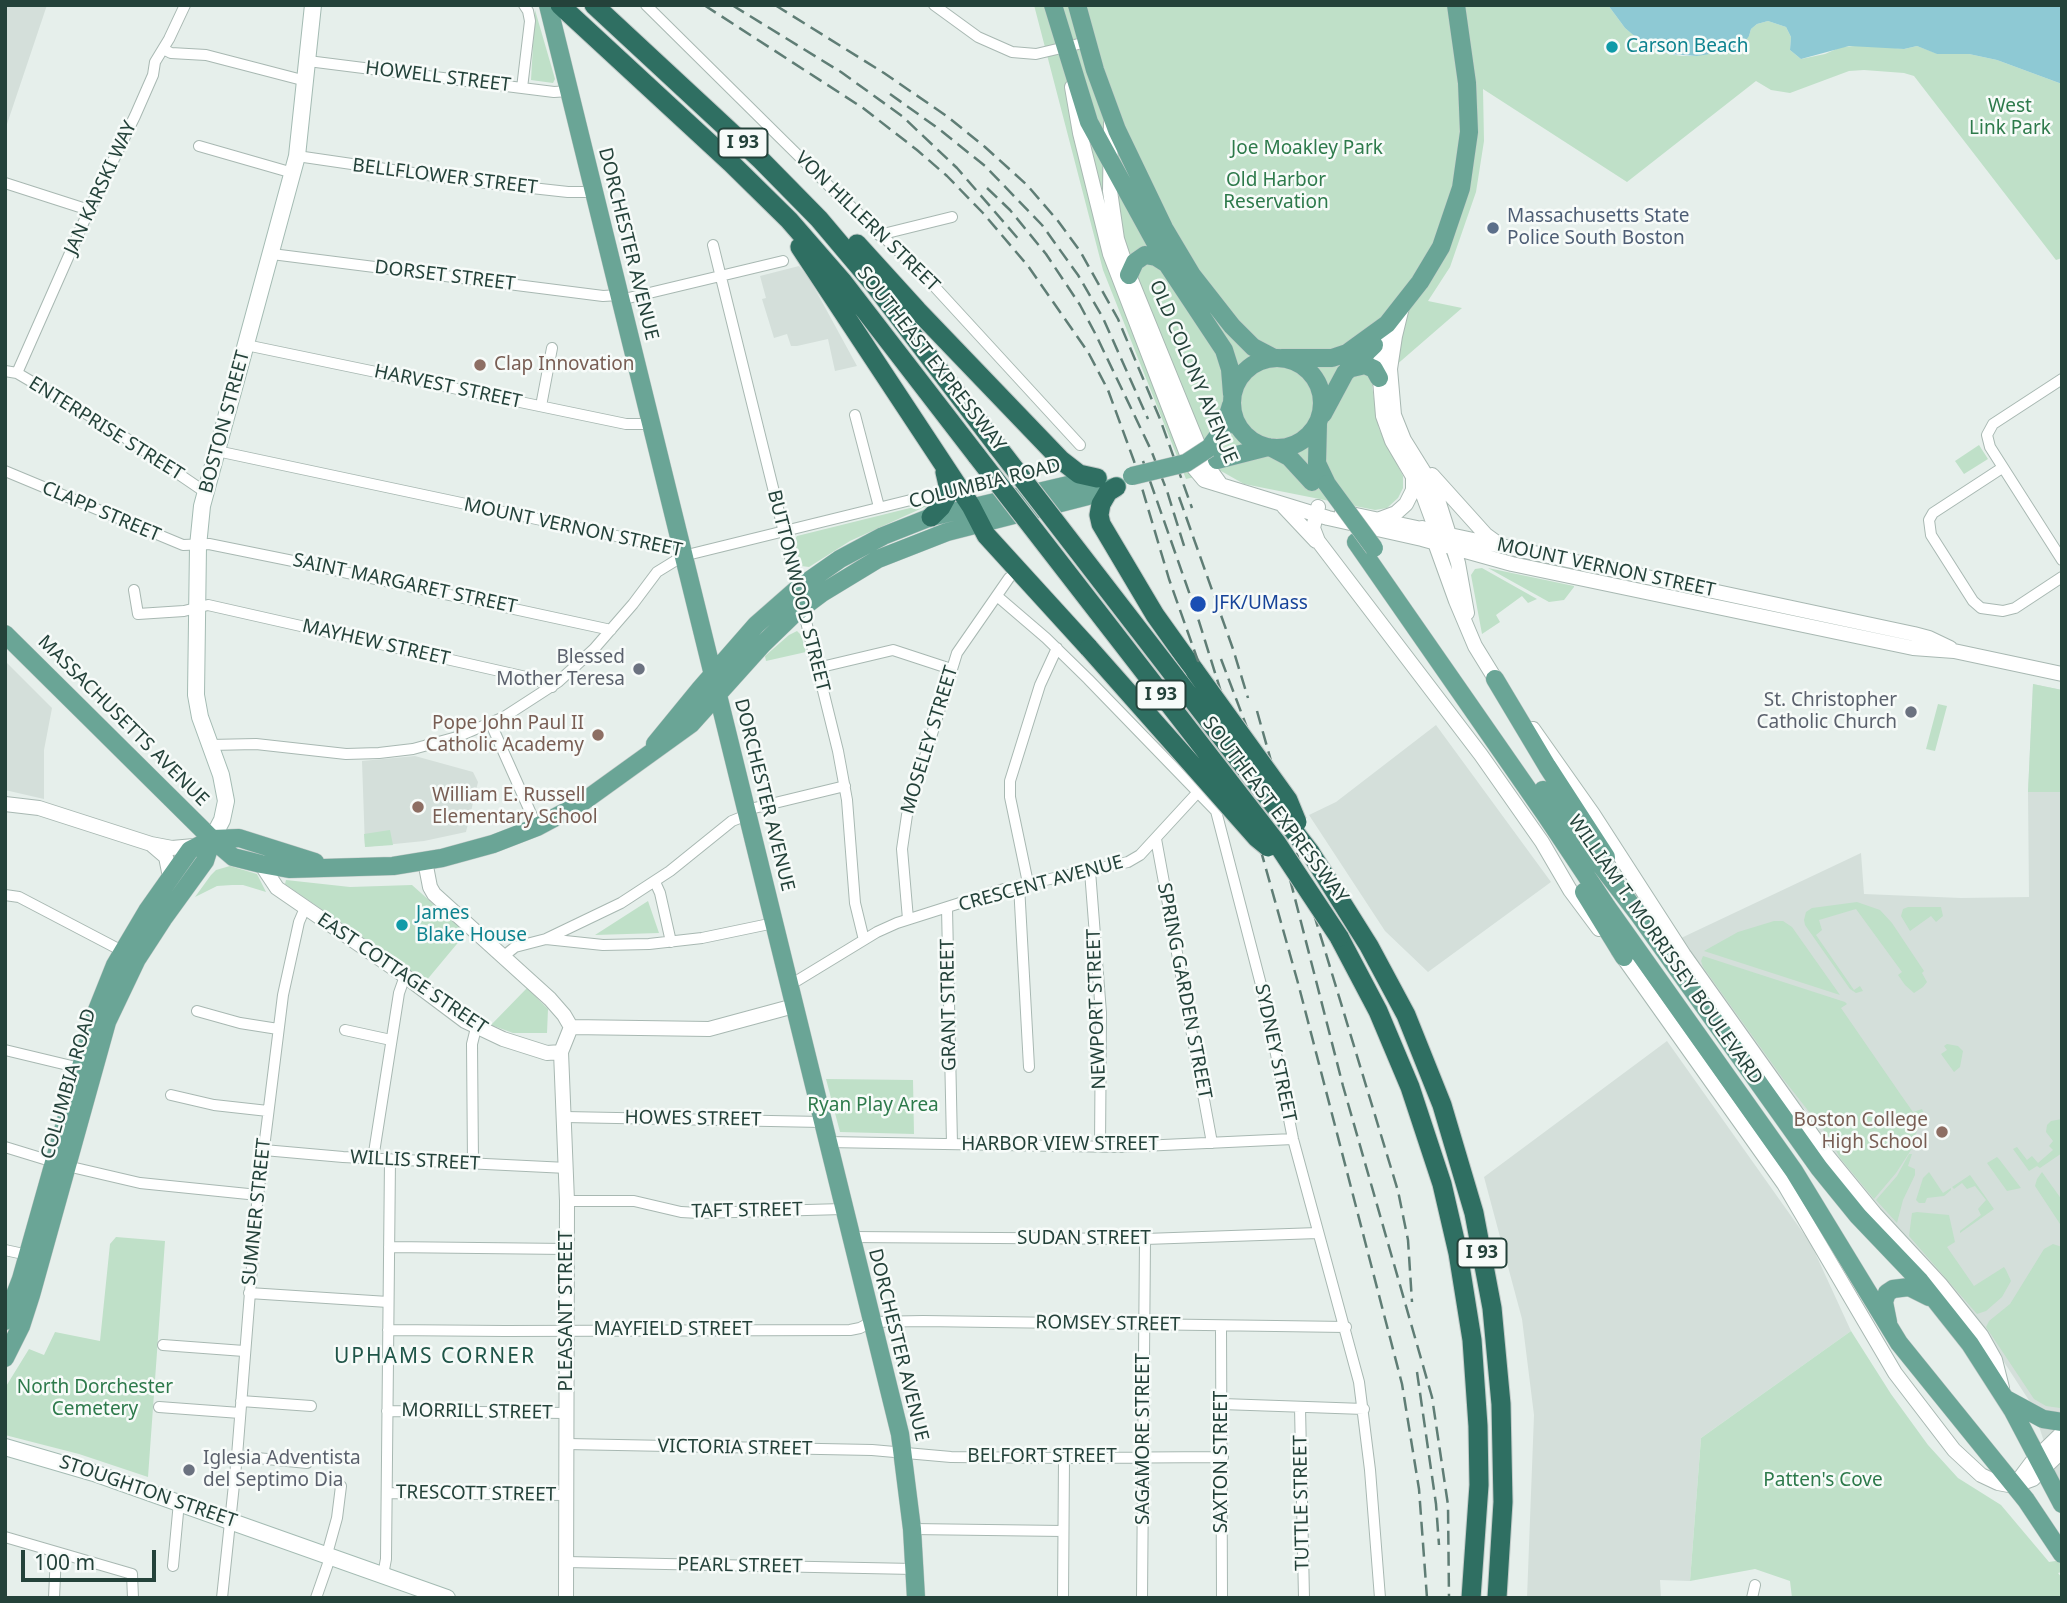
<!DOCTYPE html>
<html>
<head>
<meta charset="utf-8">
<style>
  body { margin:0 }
  #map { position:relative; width:2067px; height:1603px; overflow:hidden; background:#e6efeb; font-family:"Noto Sans",sans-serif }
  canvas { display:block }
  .frame { position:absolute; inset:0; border:7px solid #24423a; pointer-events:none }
  .scale { position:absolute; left:21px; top:1550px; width:135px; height:32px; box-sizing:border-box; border:4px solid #24423a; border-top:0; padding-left:9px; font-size:21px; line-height:24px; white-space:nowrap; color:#24423a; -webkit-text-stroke:5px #f7fbf9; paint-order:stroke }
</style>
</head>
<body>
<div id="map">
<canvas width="2067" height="1603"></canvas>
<div class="frame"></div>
<div class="scale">100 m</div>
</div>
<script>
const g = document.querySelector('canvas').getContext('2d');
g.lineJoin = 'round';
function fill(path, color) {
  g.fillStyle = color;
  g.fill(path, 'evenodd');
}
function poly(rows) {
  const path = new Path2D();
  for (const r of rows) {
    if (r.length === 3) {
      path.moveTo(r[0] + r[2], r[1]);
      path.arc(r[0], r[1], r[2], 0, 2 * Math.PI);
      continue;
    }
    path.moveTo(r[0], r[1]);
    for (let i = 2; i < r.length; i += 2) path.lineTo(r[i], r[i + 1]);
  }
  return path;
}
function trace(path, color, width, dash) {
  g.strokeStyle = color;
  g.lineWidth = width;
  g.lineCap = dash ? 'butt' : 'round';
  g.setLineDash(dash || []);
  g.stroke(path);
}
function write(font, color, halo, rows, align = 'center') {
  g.font = font + ' "Noto Sans",sans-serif';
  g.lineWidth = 5;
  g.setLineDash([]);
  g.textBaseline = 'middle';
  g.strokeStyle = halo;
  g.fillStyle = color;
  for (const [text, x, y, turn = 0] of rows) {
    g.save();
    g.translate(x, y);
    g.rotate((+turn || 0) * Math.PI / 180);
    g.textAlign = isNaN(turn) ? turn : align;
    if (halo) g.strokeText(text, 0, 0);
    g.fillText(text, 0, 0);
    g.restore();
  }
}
const built = poly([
  [5,5,47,5,5,130],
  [799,266,809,278,857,366,835,371,828,339,797,346,791,346,787,334,774,338,762,299,766,298,760,276],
  [5,661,52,708,44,750,44,799,5,790],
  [2033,684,2062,690,2062,1485,2054,1472,2032,1405,1989,1339,1834,1156,1810,1115,1790,1094,1679,939,1861,853,1864,894,1961,898,2029,897,2028,792],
  [1436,725,1551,882,1428,972,1385,931,1309,815,1336,802],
  [415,756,473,772,478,782,466,832,424,841,365,847,362,761],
  [1667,1041,1811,1244,1851,1331,1701,1438,1690,1581,1660,1580,1661,1598,1527,1598,1534,1415,1522,1319,1484,1177]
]);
const green = poly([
  [1034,5,1608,5,1625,28,1635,36,1669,54,1682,56,1697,56,1749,36,1751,29,1757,24,1768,21,1786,27,1791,37,1790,50,1801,59,1825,54,1841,47,1868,45,1904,49,1917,46,1938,54,1969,54,1997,60,2062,84,2062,258,2056,260,1914,76,1904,73,1864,70,1849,71,1790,93,1771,90,1756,81,1627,182,1483,89,1484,141,1476,192,1450,267,1428,301,1462,308,1372,386,1379,429,1403,476,1403,488,1398,498,1387,508,1375,510,1244,484,1221,471,1186,479,1103,270],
  [535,10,555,79,553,83,531,80],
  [1979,445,1988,459,1964,474,1955,461],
  [929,505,850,541,809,567,801,566,794,541,797,536,914,507],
  [1482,568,1537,599,1528,603,1522,596,1496,615,1500,622,1482,634,1471,575,1475,569],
  [1488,568,1574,586,1574,587,1564,600,1549,602],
  [797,631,801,635,806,652,766,661,765,656,789,635],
  [2033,684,2062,690,2062,792,2028,792],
  [1938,704,1947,706,1935,751,1926,749],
  [390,830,393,845,365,847,364,834],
  [230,866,257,874,266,892,243,885,232,885,217,886,195,897,211,875,216,870],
  [286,880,350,887,412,885,466,933,426,981,285,884],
  [648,901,659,933,595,935],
  [1857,902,1880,910,1892,923,1924,971,1922,973,1927,982,1923,987,1914,993,1905,985,1898,975,1902,972,1856,909,1819,920,1822,930,1816,935,1854,990,1860,986,1863,991,1856,993,1850,989,1805,925,1804,920,1806,912,1812,908],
  [1908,907,1941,907,1943,916,1936,922,1931,916,1910,931,1901,916,1903,909],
  [1774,921,1783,921,1792,927,1840,995,1704,951,1738,932],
  [1703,956,1845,1002,1847,1004,1841,1008,1901,1095,1913,1112,1922,1109,1926,1118,1920,1121,1911,1150,1896,1173,1874,1199,1840,1158,1829,1137,1784,1080,1703,967,1701,961],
  [527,988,548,1009,547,1033,513,1033,491,1025],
  [1947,1044,1958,1046,1963,1051,1960,1067,1954,1072,1941,1054,1947,1050,1944,1046],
  [826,1079,913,1080,914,1134,840,1132],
  [2062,1119,2062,1153,2040,1168,2037,1166,2029,1171,2013,1149,2017,1147,2027,1160,2032,1156,2038,1163,2053,1150,2049,1146,2053,1141,2046,1132,2047,1125,2051,1121],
  [1909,1154,1912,1154,1908,1166,1915,1169,1915,1175,1903,1200,1897,1223,1876,1200,1897,1176],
  [1997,1157,1999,1159,2021,1188,2007,1191,1987,1163],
  [1929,1172,1943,1193,1951,1188,1951,1190,1944,1196,1927,1198,1925,1203,1919,1203,1916,1200,1923,1178],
  [2042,1172,2062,1200,2062,1227,2035,1186,2037,1179],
  [1970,1175,1994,1209,1960,1233,1960,1231,1981,1215,1978,1209,1986,1200,1975,1186,1967,1189,1962,1183,1954,1189,1952,1187],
  [1917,1212,1949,1215,1955,1242,1947,1247,1974,1286,2004,1267,2006,1270,2011,1281,2002,1297,1986,1311,1977,1314,1909,1236,1912,1213],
  [116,1237,165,1241,148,1477,79,1454,5,1435,5,1388,29,1349,44,1355,55,1332,100,1341,110,1244],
  [2053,1244,2062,1247,2062,1408,2060,1408,2046,1406,2034,1399,1986,1327,1989,1321,2010,1304,2044,1249],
  [1851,1331,1891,1394,1928,1445,1958,1478,2001,1505,2049,1562,2062,1560,2062,1572,2058,1573,2062,1578,2062,1598,1792,1598,1790,1581,1755,1569,1690,1581,1701,1438]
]);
const water = poly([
  [1608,5,2062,5,2062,84,1997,60,1969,54,1937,54,1917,46,1904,49,1849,46,1801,59,1790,50,1791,37,1786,27,1768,21,1757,24,1751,29,1749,36,1743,44,1728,51,1697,56,1669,54,1645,45,1625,28]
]);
const minor = poly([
  [646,5,830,187,922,273,1080,445],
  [934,5,978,37,1012,52,1036,54,1087,42],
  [163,49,171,53,206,55,306,81],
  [308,61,522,88,554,92,569,91],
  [522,88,530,21,528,11,524,5],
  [199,146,293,173],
  [297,156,468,181,568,192,593,192],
  [5,183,89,210],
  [879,235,952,217],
  [713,245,838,751,847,800,855,903,864,940],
  [272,254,603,296,619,295],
  [620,300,783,261],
  [246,345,626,424,650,424],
  [5,371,17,373,117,432,205,492],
  [17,373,89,210,135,116,153,75,155,62,169,39,185,5],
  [2062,379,1993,424,1987,435,1990,447,2062,560],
  [541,406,552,348],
  [855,415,879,507],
  [217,451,621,537,668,548,683,556],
  [2002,468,1933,513,1929,520,1931,535,1973,601,1981,608,2003,611,2015,608,2062,577],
  [5,471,183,545,209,544,288,560,611,630],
  [134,590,138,614,184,611,208,605,535,679,552,687],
  [997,596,1046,638,1088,679,1216,811,1266,1004,1293,1139,1359,1382,1370,1470,1380,1598],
  [817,668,893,650,951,669],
  [491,724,537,827],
  [210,745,256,744,346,754,379,753,413,749,457,737,504,717,558,682,594,649,633,604,657,572,683,556,927,496],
  [746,810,845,786],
  [1156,839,1212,1143],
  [1090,871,1101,1013,1100,1147],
  [655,882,660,893,671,942],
  [1028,883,1010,797,1010,781,1040,685,1057,648],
  [1019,885,1029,1067],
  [5,895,19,897,126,953],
  [947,908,952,1144],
  [908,919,902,849,907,815,957,653,1009,578],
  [546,939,603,945,649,944,702,938,774,923],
  [504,956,515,947,546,939,621,903,670,871,732,821,747,815],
  [790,985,877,932,897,923,1004,889,1128,862,1140,855,1198,792],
  [197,1011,240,1023,278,1029],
  [345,1030,391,1040],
  [5,1050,80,1068],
  [171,1095,214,1105,268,1111],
  [565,1117,822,1122],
  [827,1142,1120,1147,1293,1139],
  [5,1147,67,1166,140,1183,258,1195],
  [264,1150,343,1157,567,1168],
  [373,1159,399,993,405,976],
  [473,1163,472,1044,476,1028],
  [567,1201,634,1201,681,1212,699,1213,843,1209],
  [850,1237,1145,1239,1318,1233],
  [389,1247,567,1249],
  [5,1250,28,1255],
  [249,1293,388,1302],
  [1221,1326,1222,1598],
  [388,1330,505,1331,850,1330,860,1328,871,1322,923,1321,1346,1327],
  [163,1345,244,1351],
  [241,1401,311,1406],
  [1222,1404,1364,1409],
  [159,1407,240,1413],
  [1300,1407,1304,1598],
  [387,1411,567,1413],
  [567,1444,872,1450,951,1457,1064,1458,1223,1457],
  [237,1456,307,1463],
  [387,1493,566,1495],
  [912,1529,1063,1531],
  [5,1537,132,1574,133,1598],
  [327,1554,337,1518,341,1486],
  [566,1562,914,1569],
  [173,1566,179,1502],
  [383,1575,386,1559,390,1160],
  [54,1598,56,1553],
  [222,1598,237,1456,257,1204,283,995,299,922,305,908],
  [316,1598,331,1555],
  [1063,1598,1064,1458],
  [1142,1598,1145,1239],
  [1752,1598,1755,1585]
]);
const tertiary = poly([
  [1072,87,1080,133,1110,254,1188,457,1194,468,1204,480,1328,518,1422,539,1512,564,1913,648,1954,651,2062,674],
  [1111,123,1110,191,1117,239,1129,275,1206,464,1221,485],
  [1402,307,1395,336,1390,369,1394,415,1404,440,1427,477,1439,503,1458,563,1467,613],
  [1387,324,1379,368,1383,416,1392,441,1422,492,1439,538],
  [1432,475,1486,535,1497,543],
  [1284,507,1316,541],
  [1318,507,1313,528,1318,541,1481,755,1542,842,1570,890,1599,929],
  [1342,512,1914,634,1929,638,1950,648],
  [1380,519,1396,513,1406,504,1413,490,1413,477],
  [1422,528,1430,533,1434,540,1456,601,1475,646,1499,685],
  [1533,729,1593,814,1684,955,1825,1153,1875,1214,1941,1285,1981,1335,1995,1360,2002,1388],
  [5,804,39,808,151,844,172,848,194,846],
  [152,845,166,857,170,877],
  [425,861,430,887,434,894,550,999,564,1015,571,1027],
  [261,864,277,888,405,976,465,1021,503,1039,547,1053,561,1052],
  [1618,950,1784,1184,1895,1373,1954,1450,1981,1475,1998,1483,2014,1486,2033,1479,2062,1451],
  [571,1027,709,1029,794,1006],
  [2014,1486,2032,1462,2062,1433],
  [566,1598,567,1201,561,1052,571,1027]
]);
const secondary = poly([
  [212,839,222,820,226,801,221,775,200,717,196,695,198,546,202,506,297,156,313,5],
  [5,1447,94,1473,447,1598]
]);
const primary = poly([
  [548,5,900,1434,912,1529,916,1598],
  [1053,5,1089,122,1167,264,1224,350,1230,369,1232,394],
  [1077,5,1095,70,1117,130,1164,228,1192,275,1232,326,1253,347,1274,358],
  [1129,275,1135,262,1145,255,1156,257,1167,264],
  [1277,403,45],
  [1282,358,1332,358,1347,353,1387,324,1420,282,1441,247,1461,188,1469,132,1467,83,1456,5],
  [1348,369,1365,365,1374,369,1379,378],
  [1323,414,1345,373,1374,345],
  [1318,423,1317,463,1327,484],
  [1209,448,1224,428,1231,405],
  [1272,448,1289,457,1312,482],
  [1217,460,1268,447],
  [1356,542,1545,814,1607,907,1794,1171,1899,1343,2026,1500,2062,1554],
  [5,634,212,839,233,857,261,864,289,869,393,866,442,858,493,844,537,827,580,804,691,724,763,644,794,614,822,593,878,559,947,532,1088,496,1117,486],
  [1495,679,1547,766,1606,857],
  [655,744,700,689,756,625,797,589,840,559,883,536,931,517,1098,478],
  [1543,790,1639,915,1819,1168,1858,1216,1920,1281,1970,1344,2013,1411,2062,1504],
  [1584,892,1624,957],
  [5,1321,21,1279,97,1010,115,965,147,911,190,850,212,839,239,838,315,862],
  [1888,1322,1884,1302,1887,1293,1893,1289,1909,1287,1929,1297],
  [5,1358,21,1326,31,1295,107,1022,137,959,163,919,205,861,212,839],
  [2006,1399,2043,1419,2062,1422]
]);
const motorway = poly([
  [560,5,731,163,789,220,843,282,977,456],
  [594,5,761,160,819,219,873,283,997,446],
  [857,244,917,310,1061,460,1079,474,1097,478],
  [800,247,971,506,986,535,1089,648],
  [1116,487,1108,492,1101,504,1099,515,1101,524,1155,615,1195,671],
  [931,517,941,507,947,496,948,485,945,472],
  [1310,852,1369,946,1406,1015,1442,1105,1474,1213,1492,1308,1501,1404,1503,1502,1497,1598],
  [1339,937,1378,1011,1410,1087,1442,1184,1458,1253,1472,1340,1478,1426,1479,1485,1471,1598]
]);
const rail = poly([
  [704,5,863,108,917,150,947,176,983,213,1028,266,1088,352,1108,390,1134,461,1169,579,1245,794,1298,983,1402,1384,1419,1489,1427,1598],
  [732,5,841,72,902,116,957,168,1021,242],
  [775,5,884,73,948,117,985,147,1027,185,1058,221,1080,251,1118,319,1160,419,1192,508],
  [890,94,939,129,985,166,1042,225,1078,275,1103,318,1148,419],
  [987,188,1010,210,1046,254,1080,305,1096,335,1151,450,1167,491,1185,549],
  [1143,461,1197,615,1235,737],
  [1179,497,1233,649,1248,698],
  [1221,659,1260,762,1343,1086,1432,1397,1448,1505,1449,1598],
  [1257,711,1313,911,1398,1191,1408,1240,1412,1302],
  [1417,1372,1436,1504,1439,1545]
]);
const primaryBridge = poly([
  [1132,476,1186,463,1209,448],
  [1327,484,1374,548]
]);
const motorwayBridge = poly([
  [997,446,1310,852],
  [977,456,1276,842,1339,937],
  [1089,648,1257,838,1268,847],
  [1195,671,1288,800,1297,822]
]);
const markers = [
  [1612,47,7,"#0f9aa8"],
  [1493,228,7,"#5c6f8a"],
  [480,365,7,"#8d6e63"],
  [1198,604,9,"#1a4fb4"],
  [639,669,7,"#6b7280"],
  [1911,712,7,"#6b7280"],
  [598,735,7,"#8d6e63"],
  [418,807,7,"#8d6e63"],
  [402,925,7,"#0f9aa8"],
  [1942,1132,7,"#8d6e63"],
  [189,1470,7,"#6b7280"]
];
const shields = [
  [743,143,49],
  [1161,695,49],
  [1482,1253,49]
];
const shieldNames = [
  ["I 93",743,143],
  ["I 93",1161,695],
  ["I 93",1482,1253]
];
const cultureNames = [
  ["Carson Beach",1626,47],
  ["James",416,914],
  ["Blake House",416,936]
];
const streetNames = [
  ["HOWELL STREET",438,77,7],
  ["BELLFLOWER STREET",445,177,7],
  ["JAN KARSKI WAY",101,188,-65],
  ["VON HILLERN STREET",867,222,44],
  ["DORCHESTER AVENUE",628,244,76],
  ["DORSET STREET",445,276,7],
  ["SOUTHEAST EXPRESSWAY",931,359,52],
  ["OLD COLONY AVENUE",1193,372,67],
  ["HARVEST STREET",448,387,12],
  ["BOSTON STREET",225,422,-75],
  ["ENTERPRISE STREET",106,429,32],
  ["COLUMBIA ROAD",985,484,-14],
  ["CLAPP STREET",101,512,23],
  ["MOUNT VERNON STREET",573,528,12],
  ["MOUNT VERNON STREET",1606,568,12],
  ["SAINT MARGARET STREET",405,584,12],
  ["BUTTONWOOD STREET",798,591,76],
  ["MAYHEW STREET",376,643,13],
  ["MASSACHUSETTS AVENUE",123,721,45],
  ["MOSELEY STREET",930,740,-73],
  ["DORCHESTER AVENUE",764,795,76],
  ["SOUTHEAST EXPRESSWAY",1275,810,53],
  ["CRESCENT AVENUE",1041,884,-15],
  ["WILLIAM T. MORRISSEY BOULEVARD",1665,950,55],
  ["EAST COTTAGE STREET",402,974,34],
  ["SPRING GARDEN STREET",1184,991,79],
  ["GRANT STREET",949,1005,-91],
  ["NEWPORT STREET",1097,1009,-92],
  ["SYDNEY STREET",1275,1053,78],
  ["COLUMBIA ROAD",69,1084,-74],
  ["HOWES STREET",693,1119,1],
  ["HARBOR VIEW STREET",1060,1145],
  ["WILLIS STREET",415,1161,3],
  ["TAFT STREET",747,1211,-1],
  ["SUMNER STREET",257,1212,-84],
  ["SUDAN STREET",1084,1239],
  ["PLEASANT STREET",567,1311,-90],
  ["ROMSEY STREET",1108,1324,1],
  ["MAYFIELD STREET",673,1330],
  ["DORCHESTER AVENUE",898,1345,76],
  ["MORRILL STREET",477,1412,1],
  ["SAGAMORE STREET",1144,1439,-90],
  ["VICTORIA STREET",735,1448,1],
  ["BELFORT STREET",1042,1457],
  ["SAXTON STREET",1222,1462,-90],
  ["STOUGHTON STREET",148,1492,19],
  ["TRESCOTT STREET",476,1494,1],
  ["TUTTLE STREET",1302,1503,-91],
  ["PEARL STREET",740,1566,1]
];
const parkNames = [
  ["West",2010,107],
  ["Link Park",2010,129],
  ["Joe Moakley Park",1307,149],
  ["Old Harbor",1276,181],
  ["Reservation",1276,203],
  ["Ryan Play Area",873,1106],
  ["North Dorchester",95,1388],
  ["Cemetery",95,1410],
  ["Patten's Cove",1823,1481]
];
const serviceNames = [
  ["Massachusetts State",1507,217],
  ["Police South Boston",1507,239]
];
const educationNames = [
  ["Clap Innovation",494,365],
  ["Pope John Paul II",584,724,"right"],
  ["Catholic Academy",584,746,"right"],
  ["William E. Russell",432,796],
  ["Elementary School",432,818],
  ["Boston College",1928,1121,"right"],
  ["High School",1928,1143,"right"]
];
const transitNames = [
  ["JFK/UMass",1214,604]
];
const worshipNames = [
  ["Blessed",625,658],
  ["Mother Teresa",625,680],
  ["St. Christopher",1897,701],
  ["Catholic Church",1897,723],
  ["Iglesia Adventista",203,1459,"left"],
  ["del Septimo Dia",203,1481,"left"]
];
const neighbourhoodNames = [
  ["UPHAMS CORNER",435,1357]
];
fill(built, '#d4dfda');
fill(green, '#bfe0c8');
fill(water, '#8ec9d4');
trace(minor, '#a8b8b2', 12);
trace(tertiary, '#a8b8b2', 16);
trace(secondary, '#a4bbb3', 18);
trace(primary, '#c2cac8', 19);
trace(motorway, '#c2cac8', 21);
trace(minor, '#fff', 10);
trace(tertiary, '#fff', 14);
trace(secondary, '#fff', 16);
trace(primary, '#6aa596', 18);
trace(motorway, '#2f6f62', 19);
trace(rail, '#5f7d75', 2.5, [14, 7]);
trace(primaryBridge, '#c2cac8', 19, []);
trace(motorwayBridge, '#c2cac8', 21, []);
trace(primaryBridge, '#6aa596', 18);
trace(motorwayBridge, '#2f6f62', 19);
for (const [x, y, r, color] of markers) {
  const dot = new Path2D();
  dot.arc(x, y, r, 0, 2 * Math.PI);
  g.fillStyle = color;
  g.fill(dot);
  trace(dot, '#f7fbf9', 2.5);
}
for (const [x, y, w] of shields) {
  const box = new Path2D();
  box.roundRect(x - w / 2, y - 14.5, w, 29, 5);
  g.fillStyle = '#f7fbf9';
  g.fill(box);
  trace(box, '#24423a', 2);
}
write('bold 18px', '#24423a', null, shieldNames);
write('19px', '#0d838f', '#f7fbf9', cultureNames, 'left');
write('19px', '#24423a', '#f7fbf9', streetNames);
write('19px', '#2d7a4b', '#f7fbf9', parkNames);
write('19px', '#4e5e75', '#f7fbf9', serviceNames, 'left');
write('19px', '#785e54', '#f7fbf9', educationNames, 'left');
write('19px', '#164399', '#f7fbf9', transitNames, 'left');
write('19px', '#5b616d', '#f7fbf9', worshipNames, 'right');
g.letterSpacing = '2px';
write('21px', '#1f5548', '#f7fbf9', neighbourhoodNames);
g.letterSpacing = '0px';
</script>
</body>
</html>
